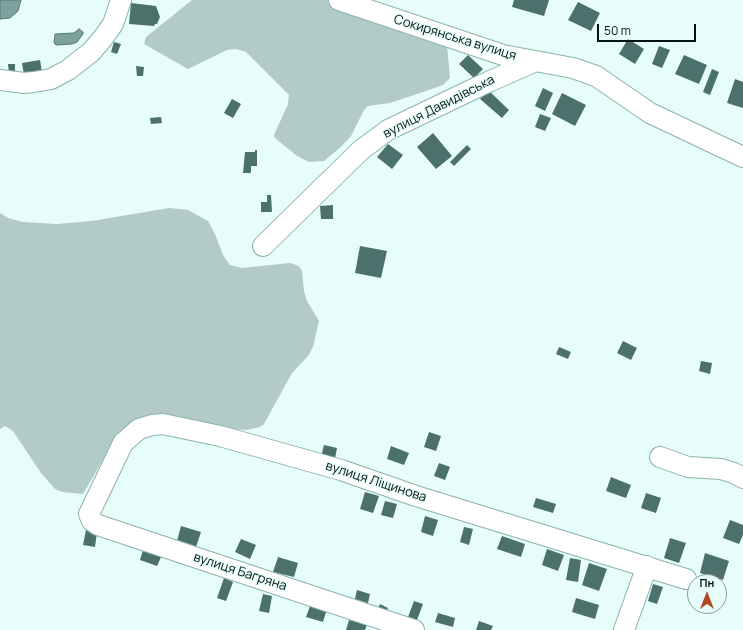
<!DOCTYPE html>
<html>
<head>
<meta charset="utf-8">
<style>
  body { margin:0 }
  #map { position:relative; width:743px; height:630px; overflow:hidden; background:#e6fdfa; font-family:Manrope,sans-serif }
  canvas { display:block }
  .north { position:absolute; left:687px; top:574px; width:40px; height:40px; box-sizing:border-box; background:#e6fdfa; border:1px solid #8c9f9d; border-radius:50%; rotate:0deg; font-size:11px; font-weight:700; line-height:16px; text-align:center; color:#051312 }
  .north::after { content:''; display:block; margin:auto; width:14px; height:18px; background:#b14927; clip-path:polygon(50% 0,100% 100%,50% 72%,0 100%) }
  .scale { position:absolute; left:597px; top:24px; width:99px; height:18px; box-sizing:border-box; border:2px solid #051312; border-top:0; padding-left:5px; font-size:12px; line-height:14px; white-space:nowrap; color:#051312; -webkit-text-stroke:3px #e6fdfa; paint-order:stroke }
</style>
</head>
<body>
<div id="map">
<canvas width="743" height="630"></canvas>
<div class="north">Пн</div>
<div class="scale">50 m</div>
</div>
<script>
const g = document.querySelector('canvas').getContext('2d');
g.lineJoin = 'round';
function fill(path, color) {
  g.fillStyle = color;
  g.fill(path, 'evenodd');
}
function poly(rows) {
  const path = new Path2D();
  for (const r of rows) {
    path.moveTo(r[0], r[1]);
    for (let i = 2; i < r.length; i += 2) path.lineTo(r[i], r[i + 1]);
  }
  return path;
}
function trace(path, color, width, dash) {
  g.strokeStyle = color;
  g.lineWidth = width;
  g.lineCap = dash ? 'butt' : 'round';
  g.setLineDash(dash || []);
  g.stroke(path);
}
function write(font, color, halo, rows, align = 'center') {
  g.font = font + ' Manrope,sans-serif';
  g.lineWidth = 3;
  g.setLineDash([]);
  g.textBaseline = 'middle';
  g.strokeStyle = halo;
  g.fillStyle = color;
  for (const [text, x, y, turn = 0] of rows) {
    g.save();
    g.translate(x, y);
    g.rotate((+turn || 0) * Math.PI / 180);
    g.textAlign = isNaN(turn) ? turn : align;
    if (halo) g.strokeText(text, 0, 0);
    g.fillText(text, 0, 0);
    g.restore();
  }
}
const green = poly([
  [192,0,333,0,447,45,450,78,443,85,423,92,390,103,368,106,364,110,351,136,342,146,324,161,309,162,297,156,275,138,274,135,288,104,289,95,246,52,236,49,227,50,188,69,144,44,146,37],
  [169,208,188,210,208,221,215,234,223,255,230,265,242,268,290,263,299,266,302,271,304,291,307,301,319,321,313,347,308,356,292,373,264,424,260,427,246,430,218,428,164,418,111,446,83,494,62,492,55,489,41,473,13,431,5,426,0,429,0,213,8,218,23,222,57,224,92,221]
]);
const water = poly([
  [0,0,21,0,18,11,10,18,0,19,0,0],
  [79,29,83,32,83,34,77,42,72,44,56,45,54,43,55,34,74,33,79,29]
]);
const building = poly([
  [514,0,549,0,544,16,512,7],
  [578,2,600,13,591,31,568,20],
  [131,3,156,6,160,17,157,24,155,24,154,26,129,24],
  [628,39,644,49,635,64,619,54],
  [114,42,121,44,117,54,111,52],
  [659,46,670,50,662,68,652,64],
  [468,55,483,69,474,78,459,64],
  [684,55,707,65,699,84,675,74],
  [40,60,42,72,24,75,22,63],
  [8,64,15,64,15,74,9,74],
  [136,66,144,67,143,76,137,76],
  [712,69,719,72,710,95,703,92],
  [735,79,743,82,743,108,727,103],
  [543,88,553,93,545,111,535,106],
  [488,90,509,110,502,118,480,99],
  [562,93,586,105,575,126,552,114],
  [232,99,241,104,233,118,224,113],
  [540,114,551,118,545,131,535,127],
  [161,117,162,123,151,124,150,118],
  [433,133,452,156,436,169,417,147],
  [388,144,403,155,392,169,377,157],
  [467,145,471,149,454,166,450,162],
  [255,150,257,150,257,166,251,166,251,173,243,173,245,152,255,152],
  [267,195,271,195,272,212,261,212,261,202,267,202],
  [333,205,333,219,321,219,320,206],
  [360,246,387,251,381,278,355,273],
  [623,341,637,348,631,360,617,353],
  [559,347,571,352,568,359,556,354],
  [701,361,712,363,710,374,699,371],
  [429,432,441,436,436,451,424,447],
  [324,445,337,448,334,464,320,461],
  [391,446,409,453,404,465,387,459],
  [439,463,450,467,445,480,434,476],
  [611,477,631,485,626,498,606,491],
  [365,492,379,496,373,513,360,509],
  [646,493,661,498,656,513,641,508],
  [536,498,556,504,553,513,533,507],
  [385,501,397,504,393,518,381,515],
  [425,516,438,520,433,536,421,532],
  [730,520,743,525,743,535,739,544,723,538],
  [181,526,201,532,196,547,177,541],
  [464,527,473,529,469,545,460,542],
  [86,530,97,532,95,547,83,545],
  [502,536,525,544,521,557,497,549],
  [670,538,686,543,679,563,664,558],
  [241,539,256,545,250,559,235,552],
  [547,549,564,555,558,571,542,565],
  [143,550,161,557,157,566,140,560],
  [705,553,729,561,723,580,700,573],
  [278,557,298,563,294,577,273,572],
  [570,558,581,560,578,582,566,580],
  [589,563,607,569,599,591,582,585],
  [224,578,233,582,226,601,217,598],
  [653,584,663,587,657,604,648,601],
  [357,590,370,594,368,603,355,599],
  [263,594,272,596,269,613,259,611],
  [576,598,599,605,595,619,572,612],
  [414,601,423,604,417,620,408,617],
  [380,604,388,608,385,615,377,611],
  [310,606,326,612,323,622,306,617],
  [438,613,455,618,453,627,435,622],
  [349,620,367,625,365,630,346,630],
  [479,621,493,626,491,630,476,630]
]);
const minor = poly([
  [339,0,503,55,573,68,596,76,650,113,743,157],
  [0,80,24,83,34,82,51,79,68,70,91,52,103,38,113,24,121,0],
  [263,246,361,150,388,130,488,82,536,61],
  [660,457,688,467,721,469,734,473,743,478],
  [414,630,98,525,92,521,89,514,123,443,139,429,152,425,163,424,220,436,341,470,416,496,686,579],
  [624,630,647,566]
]);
const streetNames = [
  ["Сокирянська вулиця",455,38,17],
  ["вулиця Давидівська",439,107,-27],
  ["вулиця Ліщинова",376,482,18],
  ["вулиця Багряна",240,572,18]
];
fill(green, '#b3cbc8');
fill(water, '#7da19d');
trace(water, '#597673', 1);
fill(building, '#4c706c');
trace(minor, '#8cb2ae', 22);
trace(minor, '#fff', 20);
write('13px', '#051312', '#e6fdfa', streetNames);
</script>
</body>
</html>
